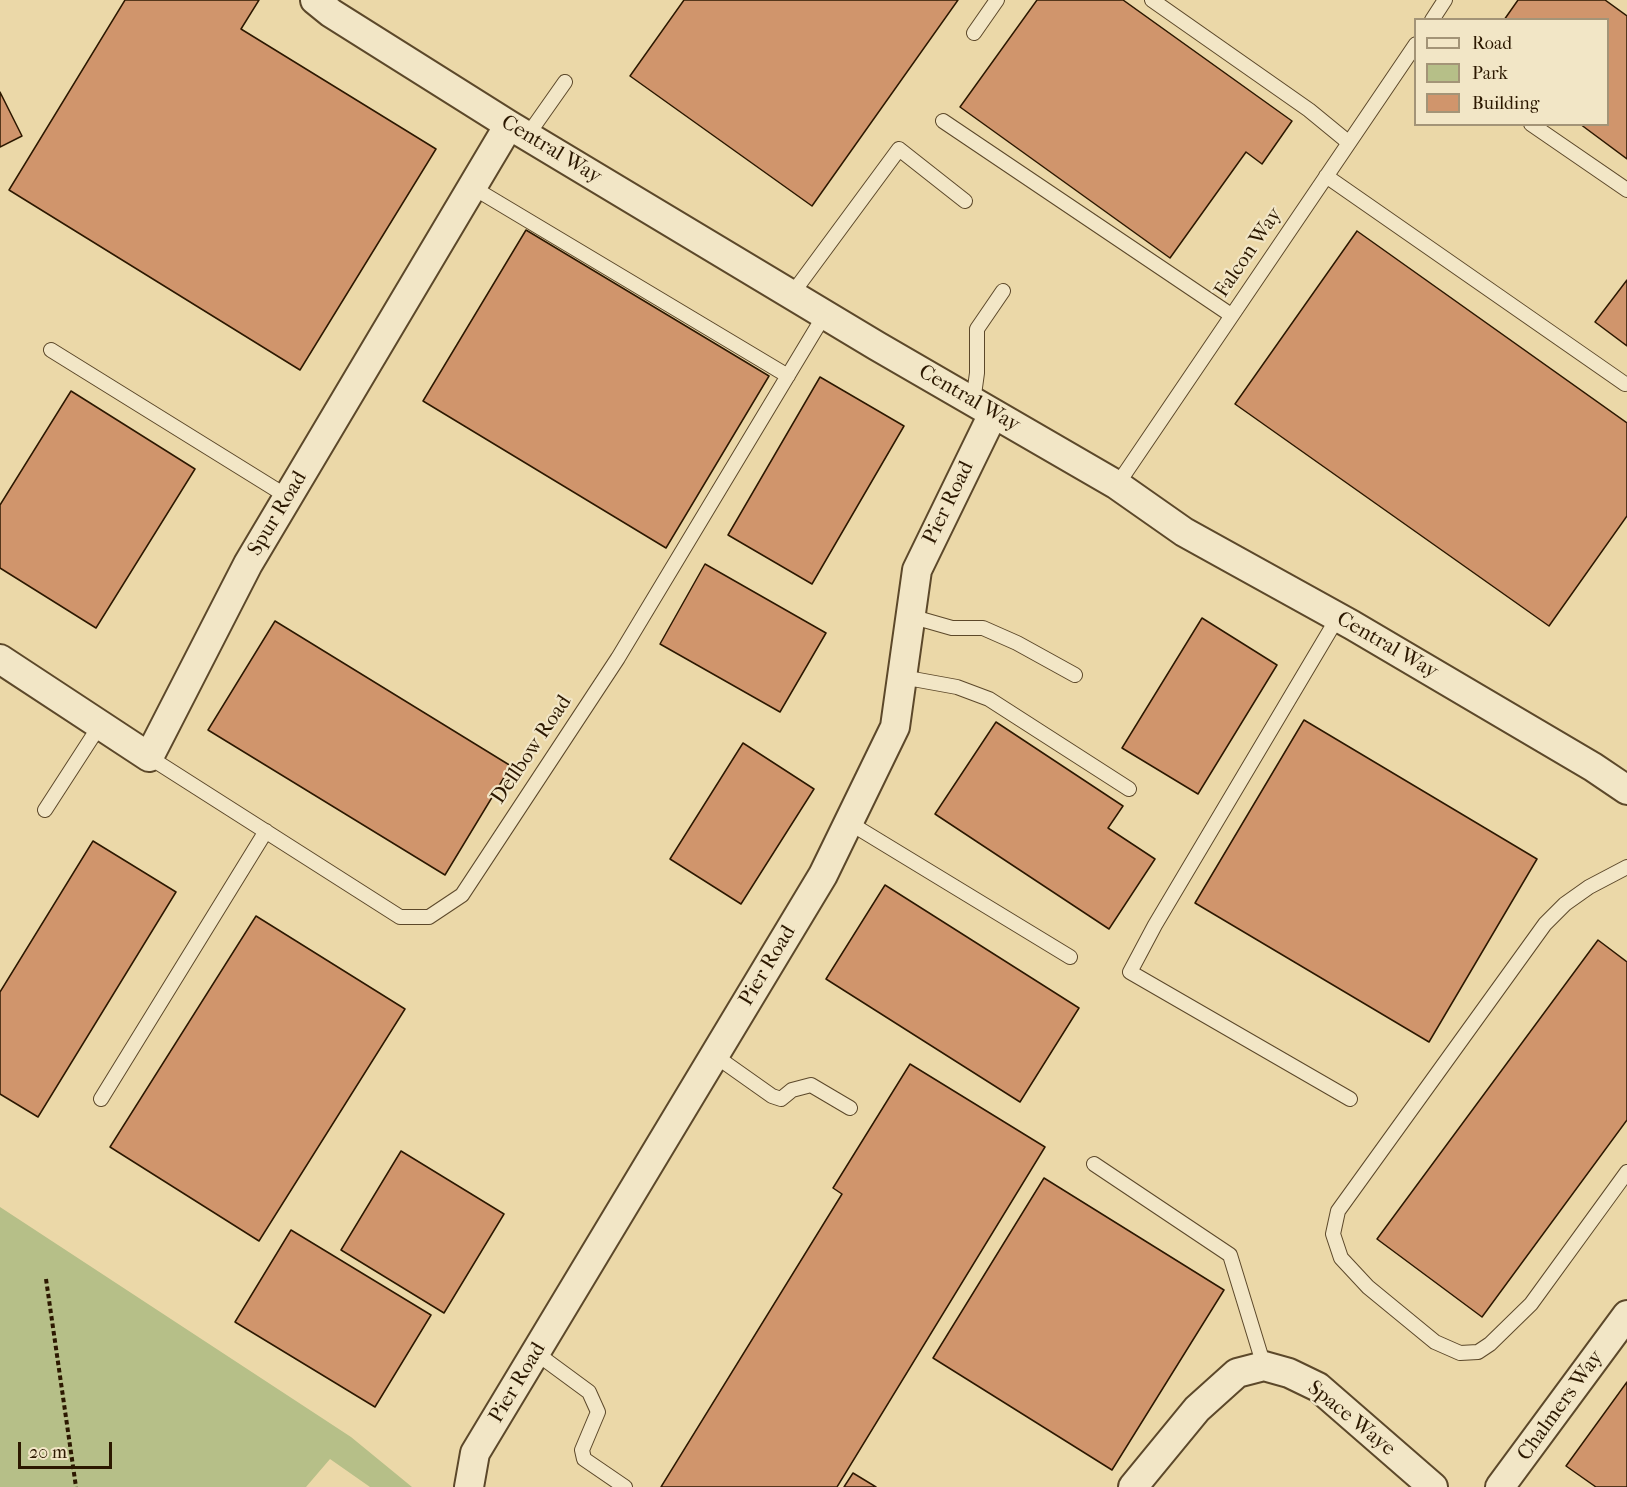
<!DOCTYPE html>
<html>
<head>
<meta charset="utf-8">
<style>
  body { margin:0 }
  #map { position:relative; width:1627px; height:1487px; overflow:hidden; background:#ebd8a8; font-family:"IM FELL French Canon",serif }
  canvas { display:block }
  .legend { position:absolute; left:1414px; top:18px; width:195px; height:108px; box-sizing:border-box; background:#f2e6c6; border:2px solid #a39477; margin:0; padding:8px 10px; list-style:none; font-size:18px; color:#2c1800 }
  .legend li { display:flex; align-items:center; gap:12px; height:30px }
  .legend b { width:30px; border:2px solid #a39477 }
  .scale { position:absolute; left:18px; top:1442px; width:94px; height:27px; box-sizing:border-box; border:3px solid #2c1800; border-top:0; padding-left:8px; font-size:18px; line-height:21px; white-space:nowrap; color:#2c1800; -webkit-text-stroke:4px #f2e6c6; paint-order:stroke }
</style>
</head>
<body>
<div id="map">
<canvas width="1627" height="1487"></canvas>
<ul class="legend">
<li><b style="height:8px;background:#f2e6c6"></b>Road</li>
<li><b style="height:16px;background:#b6bf88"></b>Park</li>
<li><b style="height:16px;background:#d0956c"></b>Building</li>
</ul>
<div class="scale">20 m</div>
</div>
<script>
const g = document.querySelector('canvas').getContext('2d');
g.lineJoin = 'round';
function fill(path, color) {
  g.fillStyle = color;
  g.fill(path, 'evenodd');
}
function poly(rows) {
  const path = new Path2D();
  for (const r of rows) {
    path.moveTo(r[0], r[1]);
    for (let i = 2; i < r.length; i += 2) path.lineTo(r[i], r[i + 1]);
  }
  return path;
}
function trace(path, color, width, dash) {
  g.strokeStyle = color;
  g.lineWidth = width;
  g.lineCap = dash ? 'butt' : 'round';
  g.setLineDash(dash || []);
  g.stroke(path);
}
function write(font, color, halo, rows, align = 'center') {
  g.font = font + ' "IM FELL French Canon",serif';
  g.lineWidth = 4.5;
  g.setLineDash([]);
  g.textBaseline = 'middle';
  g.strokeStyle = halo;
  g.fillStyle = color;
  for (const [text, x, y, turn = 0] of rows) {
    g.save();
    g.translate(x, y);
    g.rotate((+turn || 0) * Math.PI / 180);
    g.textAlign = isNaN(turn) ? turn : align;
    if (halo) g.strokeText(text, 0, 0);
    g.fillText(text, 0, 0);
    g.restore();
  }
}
const green = poly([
  [0,1207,351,1437,412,1487,370,1487,330,1459,306,1487,0,1487]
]);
const building = poly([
  [125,0,259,0,241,29,436,149,300,370,9,190,125,0],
  [684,0,958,0,812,206,630,76,684,0],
  [1037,0,1123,0,1292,121,1262,164,1246,152,1170,258,960,107,1037,0],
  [1518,0,1605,0,1627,16,1627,159,1580,124,1608,124,1608,20,1504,20,1518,0],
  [0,92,22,136,0,147,0,92],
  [526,230,769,376,666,548,423,401,526,230],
  [1357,231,1627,423,1627,516,1549,626,1235,404,1357,231],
  [1627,280,1627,346,1595,322,1627,280],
  [820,377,904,426,812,584,728,535,820,377],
  [71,391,195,469,96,628,0,568,0,505,71,391],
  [705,564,826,633,780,712,660,644,705,564],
  [1202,618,1277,665,1198,794,1122,748,1202,618],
  [275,621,511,766,445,875,208,730,275,621],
  [1304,720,1537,859,1429,1042,1195,903,1304,720],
  [996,722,1123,806,1108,828,1155,859,1109,929,935,814,996,722],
  [743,743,814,789,741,904,670,859,743,743],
  [93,841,176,892,38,1117,0,1094,0,992,93,841],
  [885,885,1079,1008,1020,1102,826,979,885,885],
  [256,916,405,1009,259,1241,110,1147,256,916],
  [1598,940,1627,962,1627,1120,1482,1317,1377,1239,1598,940],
  [910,1064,1045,1147,837,1487,661,1487,842,1194,833,1188,910,1064],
  [401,1151,504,1214,444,1313,341,1250,401,1151],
  [1044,1178,1224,1290,1112,1470,933,1358,1044,1178],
  [291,1230,431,1315,375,1407,235,1322,291,1230],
  [1627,1382,1627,1487,1596,1487,1566,1466,1627,1382],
  [853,1473,876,1487,844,1487,853,1473]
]);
const path = poly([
  [46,1279,76,1487]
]);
const lane = poly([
  [1152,0,1309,110,1348,142],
  [1432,20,1445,0],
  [974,33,997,0],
  [943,121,1231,315],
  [1531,124,1627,190],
  [527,136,565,82],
  [1326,176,1625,384],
  [472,187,788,376],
  [792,294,899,149,965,201],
  [51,350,288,497],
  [973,402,977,373,977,329,1003,291],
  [1117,485,1416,44],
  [910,616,952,628,983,628,1017,643,1075,675],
  [1338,617,1155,925,1130,972,1350,1099],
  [902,677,957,687,989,699,1129,789],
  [149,757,400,917,429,917,462,895,618,658,825,314],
  [45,810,100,725],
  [848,822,1070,957],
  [1627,867,1589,887,1565,904,1545,924,1338,1211,1333,1234,1341,1258,1368,1287,1435,1342,1460,1353,1478,1352,1490,1344,1531,1304,1627,1172],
  [714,1055,772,1096,781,1099,792,1090,811,1085,850,1108],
  [101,1099,266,831],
  [1094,1164,1230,1255,1264,1366],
  [536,1353,589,1392,598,1412,582,1450,584,1459,625,1487]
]);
const street = poly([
  [315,0,331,13,509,125,877,346,1117,485,1184,532,1352,625,1593,767,1627,790],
  [0,659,149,757,248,564,509,125],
  [469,1487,475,1453,823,875,895,727,917,570,993,414],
  [1133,1487,1197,1409,1237,1373,1264,1366,1289,1373,1318,1387,1433,1487],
  [1500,1487,1627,1315]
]);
const streetNames = [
  ["Central Way",551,150,31],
  ["Falcon Way",1249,253,-56],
  ["Central Way",969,399,30],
  ["Pier Road",949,503,-64],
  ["Spur Road",278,514,-59],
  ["Central Way",1387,646,30],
  ["Dellbow Road",532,750,-56],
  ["Pier Road",768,966,-59],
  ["Pier Road",518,1383,-59],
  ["Chalmers Way",1561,1406,-54],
  ["Space Waye",1351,1419,39]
];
fill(green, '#b6bf88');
fill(building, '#d0956c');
trace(building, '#2c1800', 1.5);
trace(lane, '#5c482a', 16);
trace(street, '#5c482a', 32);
trace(path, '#2c1800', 4, [4.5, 3]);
trace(lane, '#f2e6c6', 14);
trace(street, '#f2e6c6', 28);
write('21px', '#2c1800', '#f2e6c6', streetNames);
</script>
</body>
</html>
